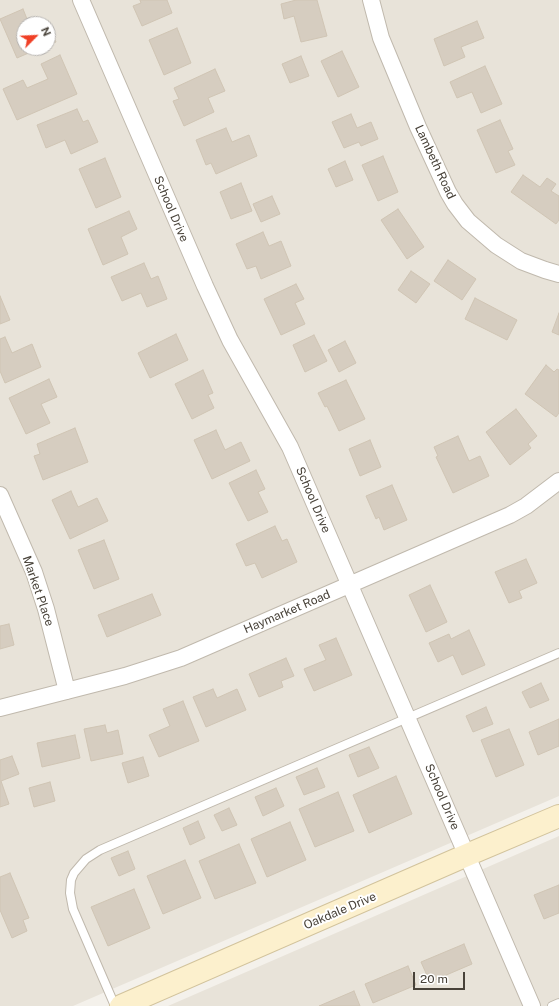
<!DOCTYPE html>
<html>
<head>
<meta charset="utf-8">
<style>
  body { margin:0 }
  #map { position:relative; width:559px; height:1006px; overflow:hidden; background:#f4f1eb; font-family:"Public Sans",sans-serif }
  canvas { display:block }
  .north { position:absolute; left:16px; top:16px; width:40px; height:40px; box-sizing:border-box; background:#fff; border:1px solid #b6b3b0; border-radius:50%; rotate:66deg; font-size:11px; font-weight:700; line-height:16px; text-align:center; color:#484239 }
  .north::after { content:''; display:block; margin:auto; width:14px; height:18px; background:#f04026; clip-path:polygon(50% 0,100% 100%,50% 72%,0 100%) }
  .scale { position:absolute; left:413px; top:972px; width:52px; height:18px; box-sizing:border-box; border:2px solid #484239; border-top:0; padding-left:5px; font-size:12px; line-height:14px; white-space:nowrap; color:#484239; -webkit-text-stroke:3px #fff; paint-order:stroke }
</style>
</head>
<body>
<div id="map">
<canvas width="559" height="1006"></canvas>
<div class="north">N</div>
<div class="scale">20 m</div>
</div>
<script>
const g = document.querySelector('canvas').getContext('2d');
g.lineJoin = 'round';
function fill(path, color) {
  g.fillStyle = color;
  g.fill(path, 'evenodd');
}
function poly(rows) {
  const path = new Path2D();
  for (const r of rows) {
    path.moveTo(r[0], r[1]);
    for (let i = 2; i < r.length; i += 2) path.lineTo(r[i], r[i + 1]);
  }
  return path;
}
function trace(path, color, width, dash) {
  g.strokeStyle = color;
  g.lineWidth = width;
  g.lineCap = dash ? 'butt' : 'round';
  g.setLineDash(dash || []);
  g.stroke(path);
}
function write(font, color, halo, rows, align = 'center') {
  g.font = font + ' "Public Sans",sans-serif';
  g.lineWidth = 4;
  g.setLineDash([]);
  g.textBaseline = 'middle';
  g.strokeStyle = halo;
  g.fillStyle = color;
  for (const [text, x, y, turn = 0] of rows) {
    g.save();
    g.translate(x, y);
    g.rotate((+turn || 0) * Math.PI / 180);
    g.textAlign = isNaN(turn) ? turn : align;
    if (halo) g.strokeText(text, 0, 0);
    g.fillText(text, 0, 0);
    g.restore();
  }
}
const residential = poly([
  [0,0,559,0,559,796,73,1006,0,1006],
  [24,24,48,24,48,48,24,48],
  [559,836,559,1006,168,1006]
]);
const building = poly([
  [140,0,167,0,172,13,142,26,133,6,141,3,140,0],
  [296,0,317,0,327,36,301,42,294,16,284,19,281,4,296,0],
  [23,9,29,24,24,24,24,48,40,48,17,58,0,19,23,9],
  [477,21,484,38,461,47,465,57,444,66,434,39,477,21],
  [47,22,56,42,48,45,48,24,42,24,47,22],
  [177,28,191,63,164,75,149,40,177,28],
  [342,51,359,87,338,97,321,61,342,51],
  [60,55,77,94,17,120,3,89,23,80,27,88,48,79,41,64,60,55],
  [301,56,309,76,290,83,282,64,301,56],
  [485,66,502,104,481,113,472,92,457,98,450,82,485,66],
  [215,69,225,91,208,98,214,112,184,126,173,101,179,99,174,88,215,69],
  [77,109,83,122,88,120,98,142,71,154,65,140,46,148,37,125,77,109],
  [351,114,357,128,371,122,378,139,361,146,359,142,344,148,332,122,351,114],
  [500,120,513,149,508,151,515,165,496,173,477,130,500,120],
  [226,128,232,142,249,135,257,156,216,174,211,163,206,165,196,140,226,128],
  [383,156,398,192,378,201,362,165,383,156],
  [105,158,121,197,96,208,79,169,105,158],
  [345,161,353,180,336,187,328,169,345,161],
  [523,175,540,187,547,178,556,184,551,191,559,196,559,220,556,224,511,192,523,175],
  [241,183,252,211,231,219,220,192,241,183],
  [272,196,280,214,261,222,253,204,272,196],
  [398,209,424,247,407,259,381,220,398,209],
  [129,211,137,229,121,237,128,254,103,265,88,229,129,211],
  [263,232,269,246,281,241,291,266,261,279,256,266,247,269,236,244,263,232],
  [448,260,476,279,462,300,434,281,448,260],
  [144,263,151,279,158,276,167,299,147,307,141,293,122,301,111,277,144,263],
  [411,271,430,284,416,303,398,290,411,271],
  [296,284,304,299,295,303,305,324,281,335,264,299,296,284],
  [0,296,10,320,0,324,0,296],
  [475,298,517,320,507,340,465,319,475,298],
  [559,313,559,335,552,332,559,313],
  [176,334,188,360,150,378,138,353,176,334],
  [314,335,327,361,305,372,293,345,314,335],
  [5,337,12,353,32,344,41,367,5,383,0,371,0,339,5,337],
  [345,341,356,363,339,372,328,350,345,341],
  [546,365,554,372,557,369,559,370,559,413,556,417,525,394,546,365],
  [203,370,213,393,208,395,214,408,192,419,175,384,203,370],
  [49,379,57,397,41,404,50,423,26,434,9,398,49,379],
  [346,380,365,419,339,431,327,406,325,407,318,393,346,380],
  [516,409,537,436,528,444,531,448,510,465,486,432,516,409],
  [75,428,88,462,43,480,34,456,40,454,37,444,75,428],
  [216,430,225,450,241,442,250,461,212,479,194,440,216,430],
  [458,436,469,461,480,456,489,476,453,493,436,457,438,456,434,447,458,436],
  [370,440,381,467,360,476,349,449,370,440],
  [256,470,265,489,258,492,268,512,248,521,229,483,256,470],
  [392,485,407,520,384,530,379,517,376,519,366,496,392,485],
  [71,491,78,507,97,498,108,521,70,539,52,500,71,491],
  [275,526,282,541,287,539,297,562,262,578,255,563,246,566,236,544,275,526],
  [104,540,119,579,94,589,78,550,104,540],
  [526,559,537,583,519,591,522,598,509,603,495,572,526,559],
  [430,585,447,622,426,632,409,595,430,585],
  [152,594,161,615,107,637,98,615,152,594],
  [9,624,14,645,0,649,0,626,9,624],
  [469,630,485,665,462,675,453,655,438,662,429,643,449,634,451,639,469,630],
  [336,638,352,675,314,691,304,669,326,660,319,645,336,638],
  [286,658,294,676,281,681,283,687,259,697,249,674,286,658],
  [541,683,549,700,530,708,522,692,541,683],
  [213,689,217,698,237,689,246,710,206,727,193,697,213,689],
  [183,701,199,741,159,757,149,735,170,726,163,709,183,701],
  [486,707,493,724,473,732,466,716,486,707],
  [559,719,559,746,538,755,529,732,559,719],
  [105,725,107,733,118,730,123,754,91,761,84,729,105,725],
  [509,729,524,765,496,777,481,740,509,729],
  [75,735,80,758,42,767,37,743,75,735],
  [369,747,379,768,358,777,349,755,369,747],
  [12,756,19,774,1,781,9,804,0,807,0,760,12,756],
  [143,757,149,776,128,783,122,763,143,757],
  [317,768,325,787,304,795,296,777,317,768],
  [396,776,412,814,369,833,353,795,396,776],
  [50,782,55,801,34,807,29,788,50,782],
  [276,788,284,806,263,816,255,797,276,788],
  [338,792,354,831,315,847,299,809,338,792],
  [229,808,237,825,222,831,214,815,229,808],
  [198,821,205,838,190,845,183,828,198,821],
  [290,822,306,860,267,877,251,839,290,822],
  [239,844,256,883,215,899,199,861,239,844],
  [128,851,135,869,119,876,111,858,128,851],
  [185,860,201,898,163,914,147,876,185,860],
  [10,873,29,918,23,920,27,931,12,938,0,910,0,877,10,873],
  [559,885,559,913,544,919,534,895,559,885],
  [134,889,150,928,108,946,91,907,134,889],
  [464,944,472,964,430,982,421,962,464,944],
  [408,966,416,985,373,1003,365,984,408,966],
  [354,991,360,1006,319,1006,354,991]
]);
const lane = poly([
  [115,1006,73,909,70,893,71,880,74,873,86,859,100,850,559,653],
  [552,1006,559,1003]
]);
const street = poly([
  [81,0,205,286,230,340,290,447,532,1006],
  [371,0,381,38,418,127,448,192,455,204,468,221,496,245,521,261,545,270,559,274],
  [0,495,34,572,46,609,67,691],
  [0,708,125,676,181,658,510,515,526,506,559,481]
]);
const secondary = poly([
  [121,1006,467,855,559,816]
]);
const streetNames = [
  ["Lambeth Road",435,162,65],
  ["School Drive",171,209,67],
  ["School Drive",313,500,67],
  ["Market Place",38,591,71],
  ["Haymarket Road",287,612,-23],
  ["School Drive",442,797,67],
  ["Oakdale Drive",340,911,-23]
];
fill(residential, '#e8e3d9');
fill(building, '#d6cdc0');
trace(building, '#d0c5b4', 1);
trace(lane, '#c0b9ad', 10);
trace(street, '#c0b9ad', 18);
trace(secondary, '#d2c39c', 24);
trace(lane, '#fff', 8);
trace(street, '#fff', 16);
trace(secondary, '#fcf0cd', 22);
write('12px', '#484239', '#fff', streetNames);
</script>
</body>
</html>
